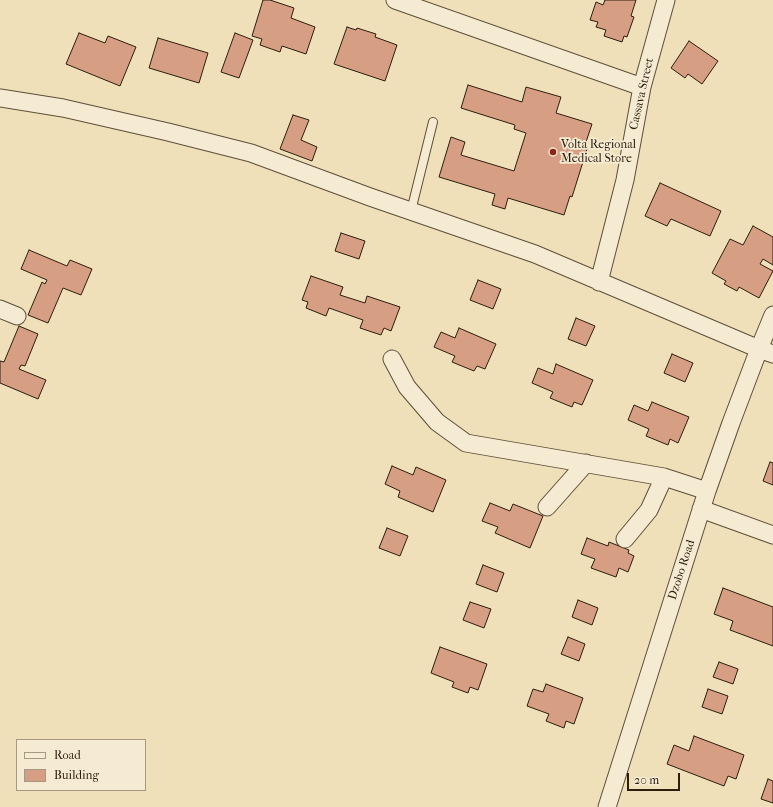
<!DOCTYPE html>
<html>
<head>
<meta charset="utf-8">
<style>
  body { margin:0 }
  #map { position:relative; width:773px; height:807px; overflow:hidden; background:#efe0ba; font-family:"IM FELL French Canon",serif }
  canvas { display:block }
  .legend { position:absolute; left:16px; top:739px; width:130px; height:52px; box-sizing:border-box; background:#f5ebd2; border:1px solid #a59983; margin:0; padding:5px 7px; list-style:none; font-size:12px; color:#2c1d0d }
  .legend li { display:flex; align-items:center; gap:8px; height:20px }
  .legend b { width:20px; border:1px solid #a59983 }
  .scale { position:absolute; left:627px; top:773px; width:53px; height:18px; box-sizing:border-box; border:2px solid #2c1d0d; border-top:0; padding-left:5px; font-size:12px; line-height:14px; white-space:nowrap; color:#2c1d0d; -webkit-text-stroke:3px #f5ebd2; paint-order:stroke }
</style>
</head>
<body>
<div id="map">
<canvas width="773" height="807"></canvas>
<ul class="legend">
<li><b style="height:5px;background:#f5ebd2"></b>Road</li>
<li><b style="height:11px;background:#d69e82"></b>Building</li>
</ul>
<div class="scale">20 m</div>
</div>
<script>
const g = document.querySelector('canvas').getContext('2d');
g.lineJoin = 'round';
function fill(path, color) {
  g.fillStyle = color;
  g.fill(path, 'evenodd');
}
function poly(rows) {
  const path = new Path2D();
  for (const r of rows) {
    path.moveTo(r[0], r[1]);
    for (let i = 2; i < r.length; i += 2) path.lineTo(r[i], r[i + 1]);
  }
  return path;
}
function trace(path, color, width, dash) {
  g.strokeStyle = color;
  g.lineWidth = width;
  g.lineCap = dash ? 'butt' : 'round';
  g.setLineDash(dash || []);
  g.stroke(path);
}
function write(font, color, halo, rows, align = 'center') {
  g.font = font + ' "IM FELL French Canon",serif';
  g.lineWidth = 3.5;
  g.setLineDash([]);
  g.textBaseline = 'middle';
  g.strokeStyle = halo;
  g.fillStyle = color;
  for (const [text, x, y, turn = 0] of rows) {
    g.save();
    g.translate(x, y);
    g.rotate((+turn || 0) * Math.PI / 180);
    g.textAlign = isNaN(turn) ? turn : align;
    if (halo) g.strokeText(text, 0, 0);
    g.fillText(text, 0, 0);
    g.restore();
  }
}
const building = poly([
  [263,0,270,0,294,8,291,18,315,27,306,54,282,46,280,52,260,45,262,39,252,36,263,0],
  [605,0,636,0,631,16,634,17,627,37,624,36,622,42,604,36,606,30,596,27,598,22,590,20,596,2,603,5,605,0],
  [347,27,356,30,357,28,376,34,375,37,397,45,385,81,334,64,347,27],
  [79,33,105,43,108,36,136,47,120,86,66,64,79,33],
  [235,33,253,40,239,78,221,72,235,33],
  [158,38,208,53,199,83,149,68,158,38],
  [689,41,718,61,702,84,688,74,685,78,671,68,689,41],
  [468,85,522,102,526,87,561,97,556,113,592,124,584,148,587,149,572,197,570,196,564,215,508,198,505,209,492,205,495,194,439,177,451,137,465,142,461,155,514,171,526,133,514,129,515,125,461,108,468,85],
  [293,115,309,120,301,140,317,147,312,161,280,149,293,115],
  [660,183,721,211,710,236,671,219,667,226,645,216,660,183],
  [753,226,773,237,773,265,763,259,760,264,773,271,759,298,739,287,737,291,724,284,726,281,712,273,730,239,743,245,753,226],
  [341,233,365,241,359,259,335,251,341,233],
  [29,250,67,266,70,260,92,269,81,295,63,288,48,323,28,315,42,282,45,284,47,280,21,269,29,250],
  [311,276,343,287,340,295,365,303,367,296,400,307,391,331,384,328,381,335,360,328,363,320,329,308,326,316,306,308,308,302,302,300,311,276],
  [478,280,501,289,493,309,470,300,478,280],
  [576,318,595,326,586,346,568,339,576,318],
  [19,326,38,334,25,366,21,365,19,369,46,380,38,399,0,383,0,361,4,362,19,326],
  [459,328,496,344,485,369,477,366,474,371,452,362,455,356,434,347,441,332,455,338,459,328],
  [672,354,693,363,685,382,664,373,672,354],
  [556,364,593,380,582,405,574,402,572,407,550,398,553,392,532,383,538,368,553,374,556,364],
  [652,402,689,417,678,443,670,439,668,445,646,436,649,429,628,420,634,405,648,411,652,402],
  [770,462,773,463,773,485,763,481,770,462],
  [392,466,413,475,416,467,446,480,433,512,398,497,400,491,385,484,392,466],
  [490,503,510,511,513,504,543,516,530,548,495,533,498,527,482,521,490,503],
  [387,528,408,536,400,556,379,548,387,528],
  [587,538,608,546,609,542,629,550,628,553,634,556,628,572,619,568,616,577,591,568,595,559,581,554,587,538],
  [483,565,504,573,497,592,476,584,483,565],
  [723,588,773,607,773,646,730,630,733,621,714,614,723,588],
  [578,600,598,608,592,625,572,617,578,600],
  [470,602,491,609,484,628,463,620,470,602],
  [568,637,585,644,579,661,561,654,568,637],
  [440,647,487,664,478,690,470,687,468,693,452,687,454,682,431,673,440,647],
  [719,662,738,669,733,684,713,677,719,662],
  [546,684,583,698,574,724,566,721,564,728,546,721,549,714,527,706,533,689,543,692,546,684],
  [708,689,728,696,722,714,702,707,708,689],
  [694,736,744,755,736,779,728,776,724,786,667,764,674,745,689,751,694,736],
  [768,779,773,781,773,803,761,799,768,779]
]);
const service = poly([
  [411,211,433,122]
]);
const minor = poly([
  [395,0,642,87],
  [0,98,63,108,168,132,251,153,370,197,535,254,759,349,773,315],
  [599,282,625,180,642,87,666,0],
  [0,309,17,316],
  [392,359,407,387,437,422,466,443,664,477,707,491],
  [547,507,586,463],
  [701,509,773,535],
  [625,539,649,510,664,477],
  [607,807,707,491,731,423,759,349,773,354]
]);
const markers = [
  [553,152,4,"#8f2418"]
];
const streetNames = [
  ["Cassava Street",642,94,-77],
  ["Dzobo Road",682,570,-72]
];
const poiNames = [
  ["Volta Regional",561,145],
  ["Medical Store",561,159]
];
fill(building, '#d69e82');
trace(building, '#2c1d0d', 1);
trace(service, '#5d4e38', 10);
trace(minor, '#5d4e38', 19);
trace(service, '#f5ebd2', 8);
trace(minor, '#f5ebd2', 17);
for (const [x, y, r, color] of markers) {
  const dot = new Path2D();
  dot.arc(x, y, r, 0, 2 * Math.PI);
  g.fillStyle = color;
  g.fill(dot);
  trace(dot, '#f5ebd2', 1.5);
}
write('12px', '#2c1d0d', '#f5ebd2', streetNames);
write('12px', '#2c1d0d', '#f5ebd2', poiNames, 'left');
</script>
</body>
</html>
